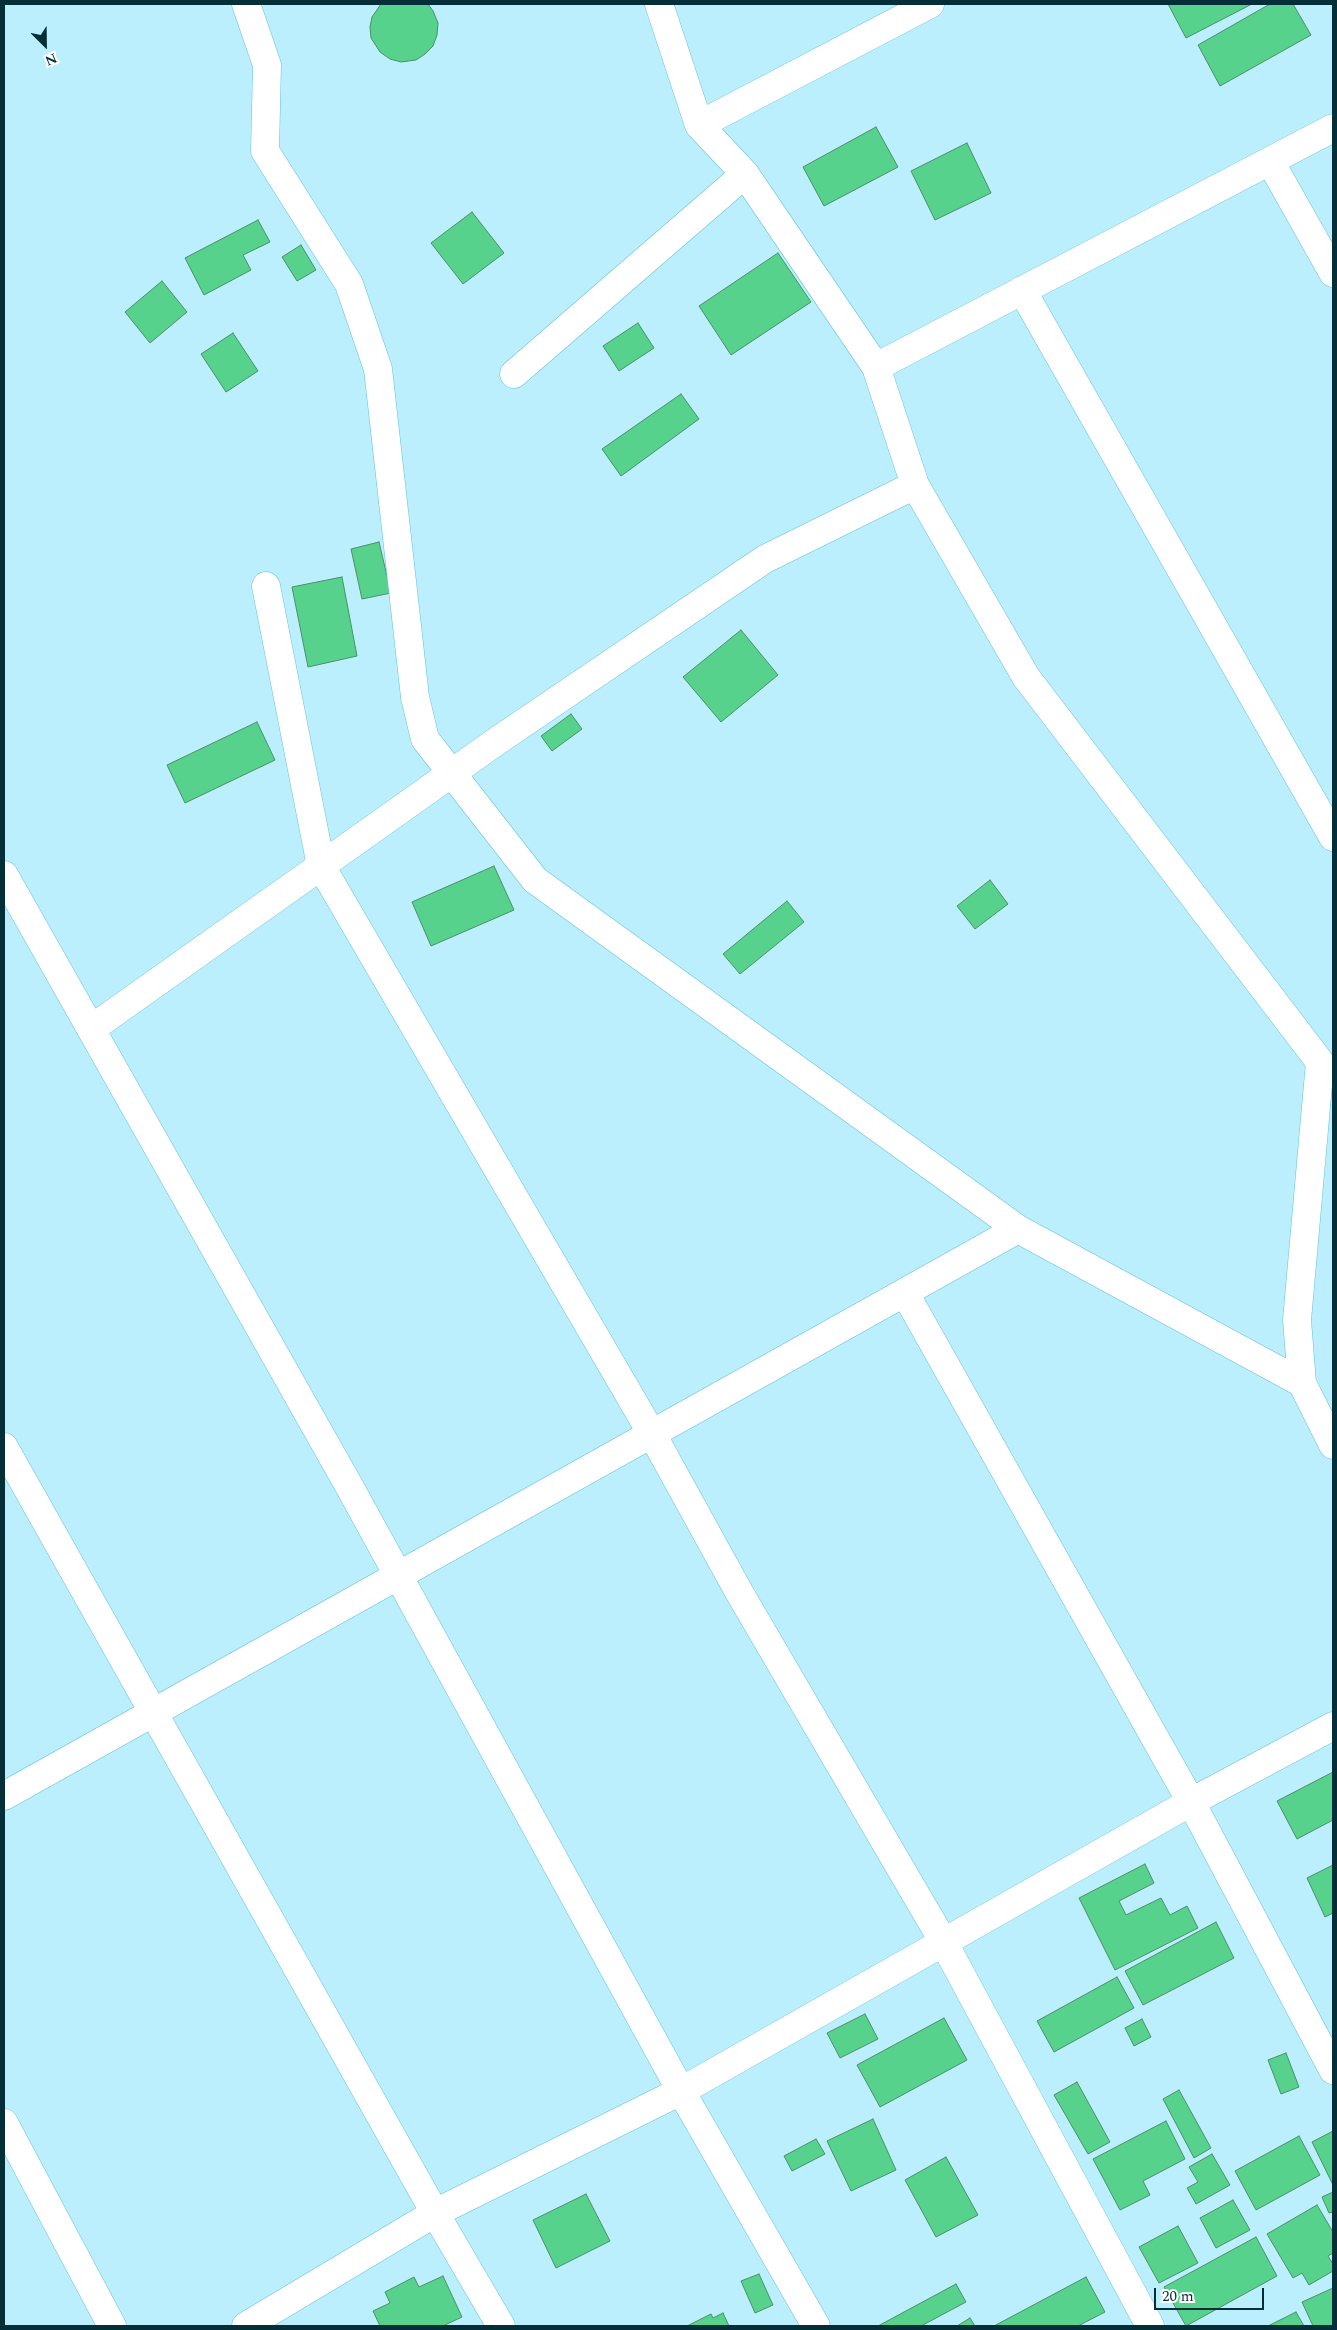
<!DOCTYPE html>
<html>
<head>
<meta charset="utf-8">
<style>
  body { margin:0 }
  #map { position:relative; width:1337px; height:2330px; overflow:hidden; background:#bbeffd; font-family:Spectral,serif }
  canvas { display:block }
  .frame { position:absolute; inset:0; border:5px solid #042f38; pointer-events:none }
  .north { position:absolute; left:20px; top:20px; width:50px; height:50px; -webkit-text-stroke:4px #fff; paint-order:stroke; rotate:157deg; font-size:14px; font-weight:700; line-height:20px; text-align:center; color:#042f38 }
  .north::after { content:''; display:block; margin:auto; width:18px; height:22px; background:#042f38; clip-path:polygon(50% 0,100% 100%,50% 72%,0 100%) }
  .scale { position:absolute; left:1154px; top:2288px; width:110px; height:22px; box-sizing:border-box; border:2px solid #042f38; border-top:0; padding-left:6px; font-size:15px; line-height:18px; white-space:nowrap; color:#042f38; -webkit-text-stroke:4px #fff; paint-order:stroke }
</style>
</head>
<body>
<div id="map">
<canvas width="1337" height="2330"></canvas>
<div class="frame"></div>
<div class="north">N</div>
<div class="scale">20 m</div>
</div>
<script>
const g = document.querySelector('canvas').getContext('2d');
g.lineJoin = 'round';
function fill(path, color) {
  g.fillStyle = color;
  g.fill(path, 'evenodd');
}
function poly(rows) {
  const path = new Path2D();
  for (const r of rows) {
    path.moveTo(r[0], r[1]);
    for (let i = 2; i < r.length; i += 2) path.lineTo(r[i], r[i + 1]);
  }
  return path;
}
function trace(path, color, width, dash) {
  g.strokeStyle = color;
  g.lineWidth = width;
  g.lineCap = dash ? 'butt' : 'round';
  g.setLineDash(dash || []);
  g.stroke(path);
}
const building = poly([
  [381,4,428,4,433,11,438,23,437,35,433,46,425,54,416,60,401,62,390,59,380,52,371,38,370,27,372,17,381,4],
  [1168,4,1252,4,1186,38,1168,4],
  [1270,4,1293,4,1311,35,1220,86,1198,45,1270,4],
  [876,127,898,167,824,206,803,167,876,127],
  [967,143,991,193,935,220,911,171,967,143],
  [472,212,504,253,463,284,431,243,472,212],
  [258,220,270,242,243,255,251,270,204,295,185,258,258,220],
  [301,245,316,270,297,281,282,257,301,245],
  [778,253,811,302,731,355,699,306,778,253],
  [162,281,187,312,150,343,125,312,162,281],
  [638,323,654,348,619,371,603,346,638,323],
  [233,333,258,371,226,392,201,354,233,333],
  [681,394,699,419,621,476,602,449,681,394],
  [379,542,391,593,362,599,351,549,379,542],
  [342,577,357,656,308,667,292,587,342,577],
  [741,630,778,675,721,722,683,677,741,630],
  [571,714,582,729,552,751,541,736,571,714],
  [257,722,275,760,185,803,167,765,257,722],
  [494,866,514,910,431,946,412,902,494,866],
  [990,880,1008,904,975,929,957,906,990,880],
  [787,901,804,922,740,974,723,954,787,901],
  [1333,1772,1333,1820,1297,1839,1277,1801,1333,1772],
  [1145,1864,1154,1883,1119,1901,1126,1915,1161,1898,1170,1915,1187,1906,1198,1928,1115,1970,1079,1898,1145,1864],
  [1333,1865,1333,1913,1325,1917,1307,1878,1333,1865],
  [1216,1922,1234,1958,1143,2005,1125,1971,1216,1922],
  [1117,1977,1134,2008,1054,2052,1037,2021,1117,1977],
  [865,2014,878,2039,840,2058,827,2033,865,2014],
  [944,2018,967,2060,880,2107,857,2065,944,2018],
  [1142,2019,1151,2037,1134,2046,1125,2028,1142,2019],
  [1286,2053,1299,2087,1281,2094,1268,2060,1286,2053],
  [1077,2082,1110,2142,1088,2154,1054,2095,1077,2082],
  [1179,2090,1211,2148,1194,2158,1163,2099,1179,2090],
  [873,2119,896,2170,851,2191,827,2141,873,2119],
  [1166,2121,1185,2159,1143,2181,1150,2195,1120,2210,1093,2159,1166,2121],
  [1333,2131,1333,2185,1312,2142,1333,2131],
  [1299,2136,1320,2175,1256,2210,1235,2171,1299,2136],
  [816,2139,825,2154,792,2171,784,2156,816,2139],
  [1212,2154,1230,2185,1196,2204,1187,2188,1198,2182,1189,2167,1212,2154],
  [946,2157,978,2215,936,2237,905,2180,946,2157],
  [1333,2192,1333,2212,1329,2213,1322,2197,1333,2192],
  [586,2194,610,2241,556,2268,533,2220,586,2194],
  [1233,2200,1250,2230,1216,2248,1200,2218,1233,2200],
  [1317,2205,1333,2232,1333,2253,1328,2256,1333,2264,1333,2271,1309,2285,1302,2273,1293,2278,1267,2234,1317,2205],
  [1178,2226,1198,2263,1159,2283,1139,2247,1178,2226],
  [1256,2237,1277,2276,1186,2326,1164,2287,1256,2237],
  [759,2274,773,2305,755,2313,741,2281,759,2274],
  [443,2276,462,2317,443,2326,380,2326,373,2311,390,2303,385,2292,414,2277,419,2287,443,2276],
  [1086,2277,1105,2312,1078,2326,994,2326,1086,2277],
  [956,2284,966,2302,921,2326,878,2326,956,2284],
  [1333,2288,1333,2326,1313,2326,1302,2302,1333,2288],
  [1296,2312,1304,2326,1268,2326,1296,2312],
  [723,2313,729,2326,687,2326,711,2314,713,2318,723,2313],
  [970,2318,975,2326,957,2326,970,2318]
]);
const minor = poly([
  [246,4,267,65,265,151,349,284,378,369,415,697,425,739,535,880,1018,1229,1302,1383],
  [659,4,699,125,745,174,876,367,915,485,1026,677,1320,1062,1297,1320,1302,1383,1333,1445],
  [699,125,930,4],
  [1270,161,1333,273],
  [1022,290,1333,837],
  [876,367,1333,128],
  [514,374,745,174],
  [266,586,321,866,652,1434,739,1592,943,1941,1150,2326],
  [4,875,348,1484,681,2091,816,2326],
  [91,1029,497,741,765,559,915,485],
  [905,1293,1191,1802,1333,2070],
  [4,1447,435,2213,501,2326],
  [4,1796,1018,1229],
  [4,2123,112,2326],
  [246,2326,435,2213,681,2091,1191,1802,1333,1726]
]);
fill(building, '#57d28d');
trace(building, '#4b8f66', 1);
trace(minor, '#63c1d8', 29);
trace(minor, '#fff', 28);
</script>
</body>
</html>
